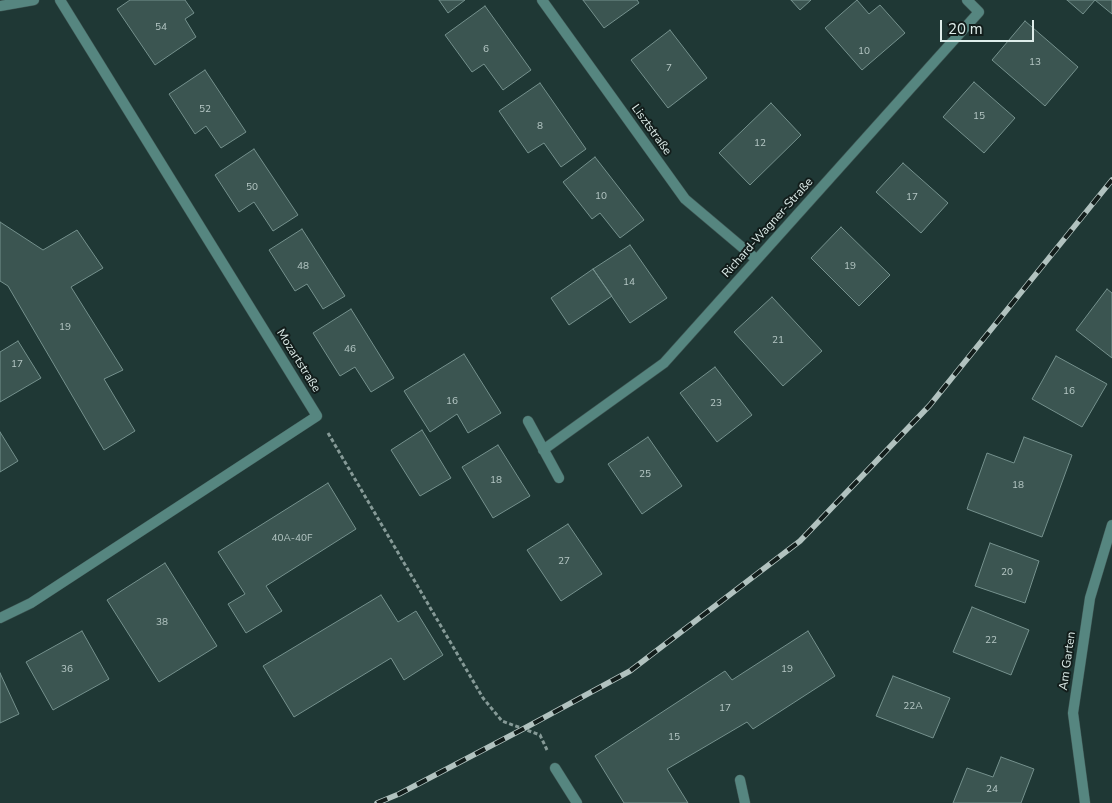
<!DOCTYPE html>
<html>
<head>
<meta charset="utf-8">
<style>
  body { margin:0 }
  #map { position:relative; width:1112px; height:803px; overflow:hidden; background:#1f3835; font-family:"Nunito Sans",sans-serif }
  canvas { display:block }
  .scale { position:absolute; left:940px; top:20px; width:94px; height:22px; box-sizing:border-box; border:2px solid #deedea; border-top:0; padding-left:6px; font-size:15px; line-height:18px; white-space:nowrap; color:#deedea; -webkit-text-stroke:4px #121d1b; paint-order:stroke }
</style>
</head>
<body>
<div id="map">
<canvas width="1112" height="803"></canvas>
<div class="scale">20 m</div>
</div>
<script>
const g = document.querySelector('canvas').getContext('2d');
g.lineJoin = 'round';
function fill(path, color) {
  g.fillStyle = color;
  g.fill(path, 'evenodd');
}
function poly(rows) {
  const path = new Path2D();
  for (const r of rows) {
    path.moveTo(r[0], r[1]);
    for (let i = 2; i < r.length; i += 2) path.lineTo(r[i], r[i + 1]);
  }
  return path;
}
function trace(path, color, width, dash) {
  g.strokeStyle = color;
  g.lineWidth = width;
  g.lineCap = dash ? 'butt' : 'round';
  g.setLineDash(dash || []);
  g.stroke(path);
}
function write(font, color, halo, rows, align = 'center') {
  g.font = font + ' "Nunito Sans",sans-serif';
  g.lineWidth = 4;
  g.setLineDash([]);
  g.textBaseline = 'middle';
  g.strokeStyle = halo;
  g.fillStyle = color;
  for (const [text, x, y, turn = 0] of rows) {
    g.save();
    g.translate(x, y);
    g.rotate((+turn || 0) * Math.PI / 180);
    g.textAlign = isNaN(turn) ? turn : align;
    if (halo) g.strokeText(text, 0, 0);
    g.fillText(text, 0, 0);
    g.restore();
  }
}
const building = poly([
  [130,0,185,0,194,13,185,19,196,37,155,65,117,9,130,0],
  [439,0,465,0,448,13,439,0],
  [583,0,637,0,639,3,604,28,583,0],
  [791,0,811,0,800,10,791,0],
  [857,0,869,14,880,5,905,33,862,70,825,28,857,0],
  [1067,0,1112,0,1112,14,1095,0,1083,14,1067,0],
  [485,6,531,70,503,90,484,64,472,72,445,35,485,6],
  [1025,21,1078,67,1045,106,992,60,1025,21],
  [670,30,707,78,668,108,631,60,670,30],
  [205,70,246,132,221,148,206,126,195,134,169,94,205,70],
  [974,82,1015,118,984,153,943,117,974,82],
  [540,83,586,149,561,167,544,143,528,153,499,111,540,83],
  [771,103,801,135,750,185,719,153,771,103],
  [254,149,298,215,273,231,254,202,239,212,215,175,254,149],
  [595,157,644,220,620,238,600,213,592,219,563,182,595,157],
  [903,163,948,203,921,233,876,192,903,163],
  [0,222,43,250,77,230,103,268,71,287,123,370,104,379,135,431,104,450,8,286,0,281,0,222],
  [841,227,890,275,859,306,811,258,841,227],
  [302,229,345,296,323,309,307,284,295,291,269,250,302,229],
  [630,245,667,298,630,323,593,269,630,245],
  [593,269,612,296,569,325,551,298,593,269],
  [1107,289,1112,293,1112,358,1076,330,1107,289],
  [772,297,822,351,783,386,734,332,772,297],
  [351,309,394,378,371,392,355,367,340,376,313,333,351,309],
  [18,341,41,378,0,402,0,352,18,341],
  [464,354,501,413,468,433,457,414,430,432,404,391,464,354],
  [1056,356,1107,384,1082,427,1032,399,1056,356],
  [715,367,752,415,717,442,680,393,715,367],
  [422,430,451,478,420,496,391,450,422,430],
  [0,432,18,461,0,472,0,432],
  [648,437,682,486,642,514,608,464,648,437],
  [1024,437,1072,455,1042,537,967,509,987,453,1014,463,1024,437],
  [498,445,530,496,493,518,462,467,498,445],
  [328,483,356,529,266,586,282,611,246,633,228,604,245,594,218,552,328,483],
  [568,524,602,574,561,601,527,550,568,524],
  [990,543,1039,561,1025,603,975,586,990,543],
  [165,563,217,646,159,682,107,600,165,563],
  [381,595,398,622,416,611,443,655,404,680,391,658,294,717,263,666,381,595],
  [972,607,1029,630,1011,675,953,652,972,607],
  [82,631,109,679,53,710,26,662,82,631],
  [808,631,835,676,753,729,747,722,667,769,688,803,624,803,595,756,725,671,732,680,808,631],
  [0,673,19,714,0,723,0,673],
  [893,676,950,698,933,738,876,716,893,676],
  [1001,757,1034,769,1021,803,953,803,967,768,993,777,1001,757]
]);
const path = poly([
  [328,433,483,698,502,721,540,735,547,750]
]);
const lane = poly([
  [740,780,745,803]
]);
const street = poly([
  [542,0,685,199,756,259],
  [0,6,34,0],
  [528,421,559,478],
  [543,450,664,363,979,12,967,0],
  [0,618,31,603,317,416,60,0],
  [555,768,577,803],
  [1085,803,1073,713,1090,598,1112,525]
]);
const rail = poly([
  [377,803,399,794,523,729,630,671,800,541,930,405,1112,180]
]);
const numberNames = [
  ["54",161,28],
  ["6",486,50],
  ["10",864,52],
  ["13",1035,63],
  ["7",669,69],
  ["52",205,110],
  ["15",979,117],
  ["8",540,127],
  ["12",760,144],
  ["50",252,188],
  ["10",601,197],
  ["17",912,198],
  ["48",303,267],
  ["19",850,267],
  ["14",629,283],
  ["19",65,328],
  ["21",778,341],
  ["46",350,350],
  ["17",17,365],
  ["16",1069,392],
  ["16",452,402],
  ["23",716,404],
  ["25",645,475],
  ["18",496,481],
  ["18",1018,486],
  ["40A-40F",292,539],
  ["27",564,562],
  ["20",1007,573],
  ["38",162,623],
  ["22",991,641],
  ["36",67,670],
  ["19",787,670],
  ["22A",913,707],
  ["17",725,709],
  ["15",674,738],
  ["24",992,790]
];
const streetNames = [
  ["Lisztstraße",651,130,54],
  ["Richard-Wagner-Straße",768,228,-48],
  ["Mozartstraße",298,361,58],
  ["Am Garten",1068,661,-82]
];
fill(building, '#3b5551');
trace(building, '#75918d', 1);
trace(lane, '#3e5552', 11);
trace(street, '#3e5552', 11);
trace(path, '#869a97', 3, [4, 2.5]);
trace(lane, '#568680', 10);
trace(street, '#568680', 10);
trace(rail, '#b1c2bf', 5.5);
trace(rail, '#121d1b', 4, [11]);
write('10px', '#b5c7c4', null, numberNames);
write('12px', '#deedea', '#121d1b', streetNames);
</script>
</body>
</html>
